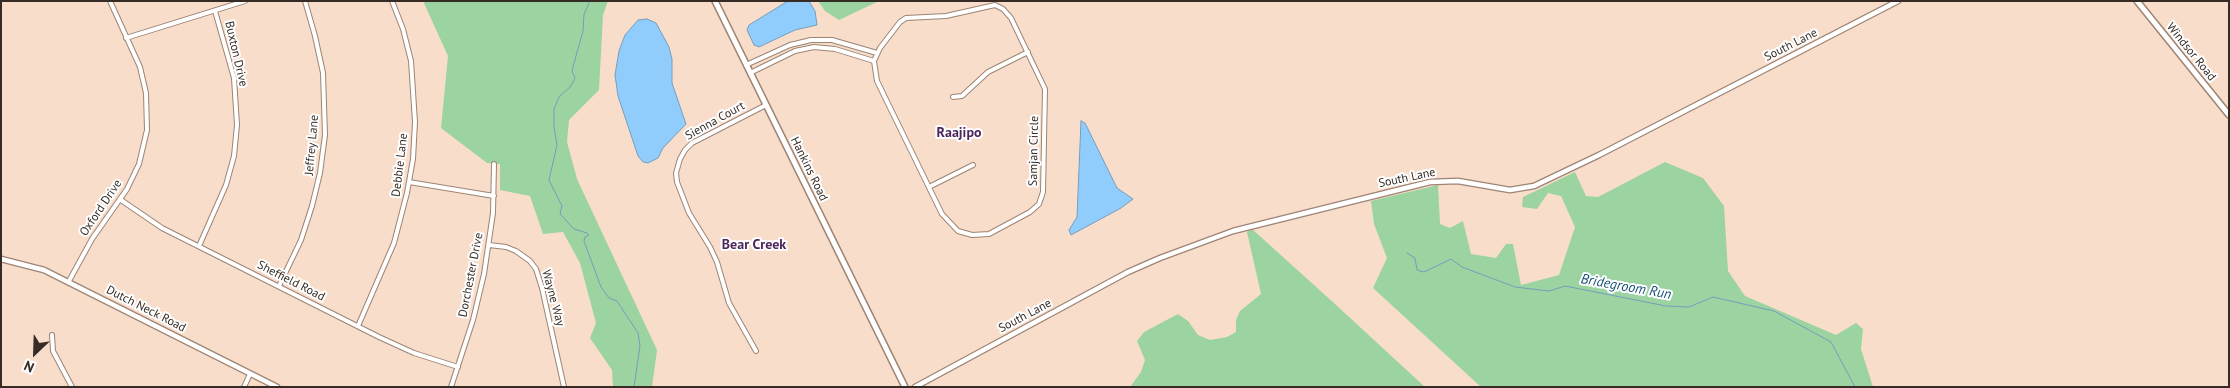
<!DOCTYPE html>
<html>
<head>
<meta charset="utf-8">
<style>
  body { margin:0 }
  #map { position:relative; width:2230px; height:388px; overflow:hidden; background:#f9ddcb; font-family:"PT Sans",sans-serif }
  canvas { display:block }
  .frame { position:absolute; inset:0; border:2px solid #362c25; pointer-events:none }
  .north { position:absolute; left:10px; top:328px; width:50px; height:50px; -webkit-text-stroke:4px #fff; paint-order:stroke; rotate:204deg; font-size:14px; font-weight:700; line-height:20px; text-align:center; color:#362c25 }
  .north::after { content:''; display:block; margin:auto; width:18px; height:22px; background:#362c25; clip-path:polygon(50% 0,100% 100%,50% 72%,0 100%) }
</style>
</head>
<body>
<div id="map">
<canvas width="2230" height="388"></canvas>
<div class="frame"></div>
<div class="north">N</div>
</div>
<script>
const g = document.querySelector('canvas').getContext('2d');
g.lineJoin = 'round';
function fill(path, color) {
  g.fillStyle = color;
  g.fill(path, 'evenodd');
}
function poly(rows) {
  const path = new Path2D();
  for (const r of rows) {
    path.moveTo(r[0], r[1]);
    for (let i = 2; i < r.length; i += 2) path.lineTo(r[i], r[i + 1]);
  }
  return path;
}
function trace(path, color, width, dash) {
  g.strokeStyle = color;
  g.lineWidth = width;
  g.lineCap = dash ? 'butt' : 'round';
  g.setLineDash(dash || []);
  g.stroke(path);
}
function write(font, color, halo, rows, align = 'center') {
  g.font = font + ' "PT Sans",sans-serif';
  g.lineWidth = 4;
  g.setLineDash([]);
  g.textBaseline = 'middle';
  g.strokeStyle = halo;
  g.fillStyle = color;
  for (const [text, x, y, turn = 0] of rows) {
    g.save();
    g.translate(x, y);
    g.rotate((+turn || 0) * Math.PI / 180);
    g.textAlign = isNaN(turn) ? turn : align;
    if (halo) g.strokeText(text, 0, 0);
    g.fillText(text, 0, 0);
    g.restore();
  }
}
const green = poly([
  [423,1,608,1,603,15,599,90,569,120,567,142,577,179,657,350,652,387,613,387,612,370,590,338,596,323,580,263,563,232,543,234,530,196,500,190,500,164,487,163,441,128,448,56],
  [818,1,879,1,839,20,825,11],
  [1665,162,1703,178,1724,206,1728,271,1745,296,1836,335,1856,323,1863,329,1861,349,1873,387,1481,387,1373,288,1387,258,1374,224,1371,201,1438,185,1440,224,1450,228,1463,221,1471,254,1496,258,1506,244,1513,244,1521,285,1559,275,1575,227,1561,196,1548,193,1537,209,1522,207,1523,197,1575,172,1586,196,1598,197],
  [1252,229,1335,304,1425,387,1130,387,1141,372,1145,360,1137,341,1144,332,1178,314,1188,321,1198,335,1210,340,1227,337,1236,332,1236,320,1240,311,1261,294,1247,232]
]);
const water = poly([
  [788,1,809,1,815,11,817,25,795,30,759,47,754,45,747,30,749,25,788,1],
  [647,19,656,23,669,47,672,59,672,83,686,124,663,148,658,158,648,163,643,162,638,156,618,96,615,75,619,51,625,35,638,20,647,19],
  [1081,121,1085,123,1117,188,1133,199,1121,208,1071,235,1069,230,1077,217,1081,121]
]);
const stream = poly([
  [590,1,584,14,583,31,574,63,572,71,575,78,571,86,559,97,554,109,554,127,557,145,549,180,562,206,560,214,574,229,587,233,589,235,585,237,584,241,601,287,609,298,617,301,638,333,640,346,634,387],
  [1407,253,1415,258,1417,270,1424,272,1451,259,1462,267,1515,287,1549,291,1565,286,1666,306,1689,307,1713,297,1774,311,1831,342,1855,387]
]);
const minor = poly([
  [995,5,1003,9,1011,18,1045,89,1043,192,1039,204,1030,212,989,234,972,235,958,231,942,214,877,81,874,61,880,48,900,22,906,18,946,16,995,5],
  [126,38,245,1],
  [746,65,790,45,811,40,832,40,877,53],
  [750,73,795,51,814,47,835,49,874,61],
  [953,97,962,96,988,72,1028,52],
  [409,182,494,196],
  [929,187,973,165],
  [121,200,162,228,379,337,414,353,458,367],
  [489,245,506,247,516,251,530,261,536,269,542,288,564,387],
  [199,246,226,185,234,156,237,125,234,78,215,11],
  [69,281,92,239,127,189,139,164,147,130,146,93,140,67,110,1],
  [279,286,301,240,312,206,320,173,325,135,323,73,315,36,305,1],
  [358,326,394,243,407,193,413,159,415,122,411,61,403,29,392,1],
  [52,335,53,351,72,387],
  [756,351,729,303,717,262,710,247,689,213,677,182,676,173,680,159,685,150,692,143,766,105],
  [244,387,250,374],
  [451,387,473,320,484,274,493,213,494,164]
]);
const tertiary = poly([
  [1,259,44,270,277,387],
  [915,387,1128,272,1160,258,1233,231,1430,182,1458,181,1510,190,1534,186,1599,155,1898,1]
]);
const secondary = poly([
  [715,1,905,387],
  [2137,1,2229,115]
]);
const streetNames = [
  ["South Lane",1791,45,-27],
  ["Windsor Road",2191,52,51],
  ["Buxton Drive",236,54,77],
  ["Sienna Court",715,121,-29],
  ["Jeffrey Lane",312,145,-85],
  ["Samjan Circle",1034,151,-89],
  ["Debbie Lane",400,165,-83],
  ["Hankins Road",809,169,64],
  ["South Lane",1407,178,-12],
  ["Oxford Drive",101,208,-56],
  ["Dorchester Drive",471,275,-79],
  ["Sheffield Road",291,281,27],
  ["Wayne Way",553,298,75],
  ["Dutch Neck Road",146,309,27],
  ["South Lane",1025,316,-28]
];
const neighbourhoodNames = [
  ["Raajipo",959,133],
  ["Bear Creek",754,245]
];
const waterNames = [
  ["Bridegroom Run",1626,287,10]
];
fill(green, '#9bd3a1');
fill(water, '#91cdfc');
trace(water, '#769dbc', 1);
trace(stream, '#769dbc', 1);
trace(minor, '#9d8473', 6);
trace(tertiary, '#9d8473', 7);
trace(secondary, '#9d8473', 8);
trace(minor, '#fff', 4);
trace(tertiary, '#fff', 4.5);
trace(secondary, '#fff', 5);
write('12px', '#362c25', '#fff', streetNames);
write('bold 14px', '#4d255b', '#fff', neighbourhoodNames);
write('italic 14px', '#175177', '#fff', waterNames);
</script>
</body>
</html>
